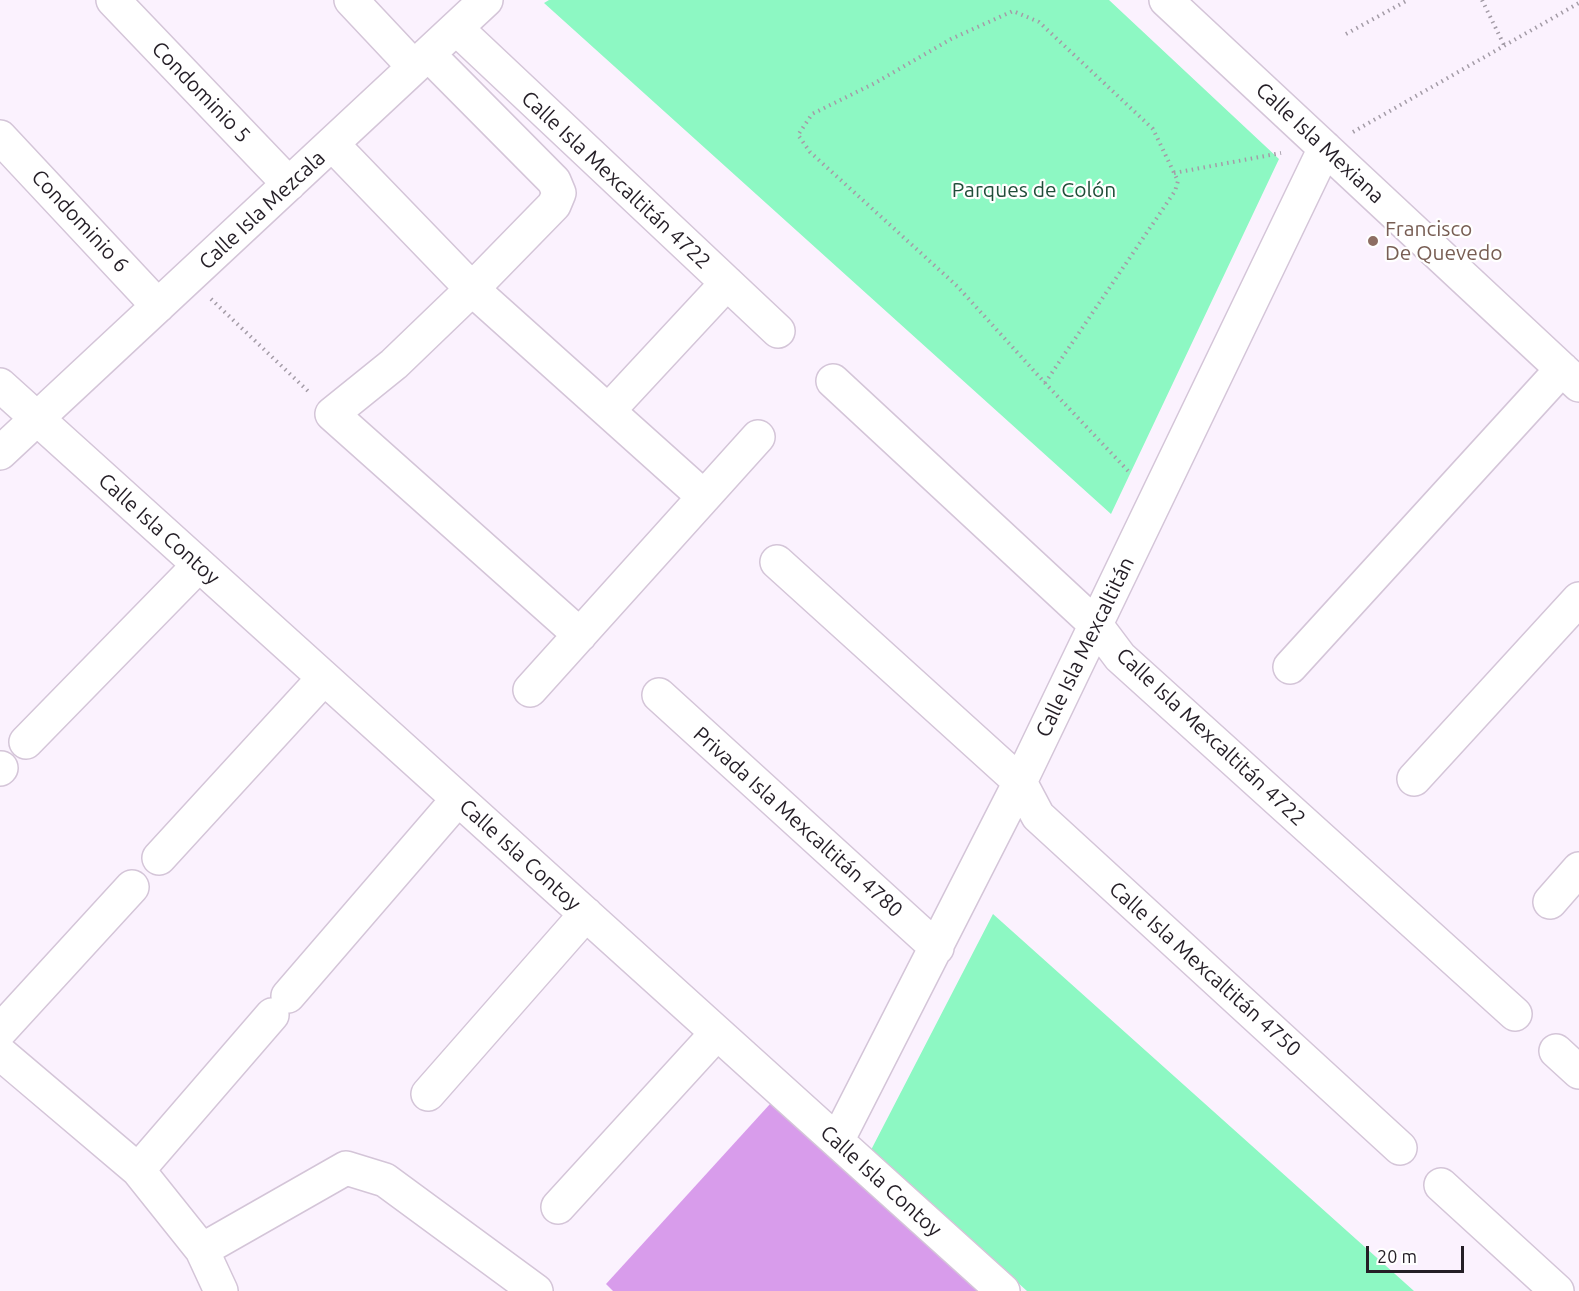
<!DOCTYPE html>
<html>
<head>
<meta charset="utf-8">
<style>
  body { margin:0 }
  #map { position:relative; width:1579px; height:1291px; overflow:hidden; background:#fbf2fe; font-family:Ubuntu,sans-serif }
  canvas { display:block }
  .scale { position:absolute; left:1366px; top:1246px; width:98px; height:27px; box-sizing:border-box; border:3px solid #241e26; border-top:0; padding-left:8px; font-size:18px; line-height:21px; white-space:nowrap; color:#241e26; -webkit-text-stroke:4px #fff; paint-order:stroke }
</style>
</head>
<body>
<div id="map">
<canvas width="1579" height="1291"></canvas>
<div class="scale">20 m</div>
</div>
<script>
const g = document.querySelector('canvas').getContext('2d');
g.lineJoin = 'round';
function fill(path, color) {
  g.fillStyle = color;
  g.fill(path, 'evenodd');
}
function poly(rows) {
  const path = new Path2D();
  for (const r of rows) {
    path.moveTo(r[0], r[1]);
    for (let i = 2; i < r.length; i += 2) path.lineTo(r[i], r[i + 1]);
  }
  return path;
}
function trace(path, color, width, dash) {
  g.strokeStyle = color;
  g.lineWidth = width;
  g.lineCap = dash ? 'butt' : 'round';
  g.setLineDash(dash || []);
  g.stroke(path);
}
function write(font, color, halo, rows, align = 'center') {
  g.font = font + ' Ubuntu,sans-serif';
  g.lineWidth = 4.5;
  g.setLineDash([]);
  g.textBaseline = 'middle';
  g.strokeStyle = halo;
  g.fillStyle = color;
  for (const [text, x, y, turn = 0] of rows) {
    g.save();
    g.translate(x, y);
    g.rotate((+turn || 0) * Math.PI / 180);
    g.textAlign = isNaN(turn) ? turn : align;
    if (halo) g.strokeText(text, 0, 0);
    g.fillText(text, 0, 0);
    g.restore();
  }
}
const green = poly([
  [549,0,1109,0,1279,159,1111,514,544,3],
  [993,914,1414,1291,1027,1291,871,1150]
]);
const building = poly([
  [770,1104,978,1291,613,1291,606,1284]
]);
const path = poly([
  [1482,0,1504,45],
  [1346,34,1408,0],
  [1353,132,1579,3],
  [1174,173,1281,153],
  [211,299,310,393],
  [1045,383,1175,191,1178,181,1153,129,1039,22,1013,11,951,39,875,83,812,114,798,135,810,152,957,286,1045,383,1131,474]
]);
const minor = poly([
  [113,0,289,184],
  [351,0,414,67],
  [1166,0,1579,385],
  [456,28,778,331],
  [428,54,554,181,559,193,554,205,472,289,394,364,332,414,580,635],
  [0,137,158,306],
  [332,144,472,289,704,497],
  [833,381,1096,625,1120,657,1515,1014],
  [0,385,1003,1291],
  [608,411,727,283],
  [0,453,486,0],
  [777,562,1020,782,1038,816,1400,1148],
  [1290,667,1562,369],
  [530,690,758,437],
  [659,695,937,948],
  [26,742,199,565],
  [0,769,1,768],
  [1414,779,1579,599],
  [159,858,324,678],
  [1550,902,1579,869],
  [288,996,458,799],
  [0,1031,132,887],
  [1556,1051,1579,1072],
  [0,1053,138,1170,202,1250,221,1291],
  [428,1094,586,914],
  [837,1141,1020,782,1325,148],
  [138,1170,272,1015],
  [1441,1185,1557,1291],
  [558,1207,717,1033],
  [202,1250,346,1168,385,1180,536,1291]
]);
const markers = [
  [1373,241,6,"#8d6e63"]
];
const streetNames = [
  ["Condominio 5",201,92,46],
  ["Calle Isla Mexiana",1320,143,43],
  ["Calle Isla Mexcaltitán 4722",616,180,43],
  ["Calle Isla Mezcala",262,210,-43],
  ["Condominio 6",80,221,47],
  ["Calle Isla Contoy",159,529,42],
  ["Calle Isla Mexcaltitán",1085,647,-64],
  ["Calle Isla Mexcaltitán 4722",1211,737,43],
  ["Privada Isla Mexcaltitán 4780",798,822,42],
  ["Calle Isla Contoy",520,855,42],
  ["Calle Isla Mexcaltitán 4750",1205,969,42],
  ["Calle Isla Contoy",881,1181,42]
];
const parkNames = [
  ["Parques de Colón",1034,190]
];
const educationNames = [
  ["Francisco",1385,229],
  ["De Quevedo",1385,253]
];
fill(green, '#8df8c3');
fill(building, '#d89ceb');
trace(minor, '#d4c5d8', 36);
trace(path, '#a49ca7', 4, [1.5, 4.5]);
trace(minor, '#fff', 33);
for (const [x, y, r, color] of markers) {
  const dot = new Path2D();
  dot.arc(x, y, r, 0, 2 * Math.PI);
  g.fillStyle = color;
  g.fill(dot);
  trace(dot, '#fff', 2);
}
write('21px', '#241e26', '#fff', streetNames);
write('21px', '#204e39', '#fff', parkNames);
write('21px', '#785e54', '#fff', educationNames, 'left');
</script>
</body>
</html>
